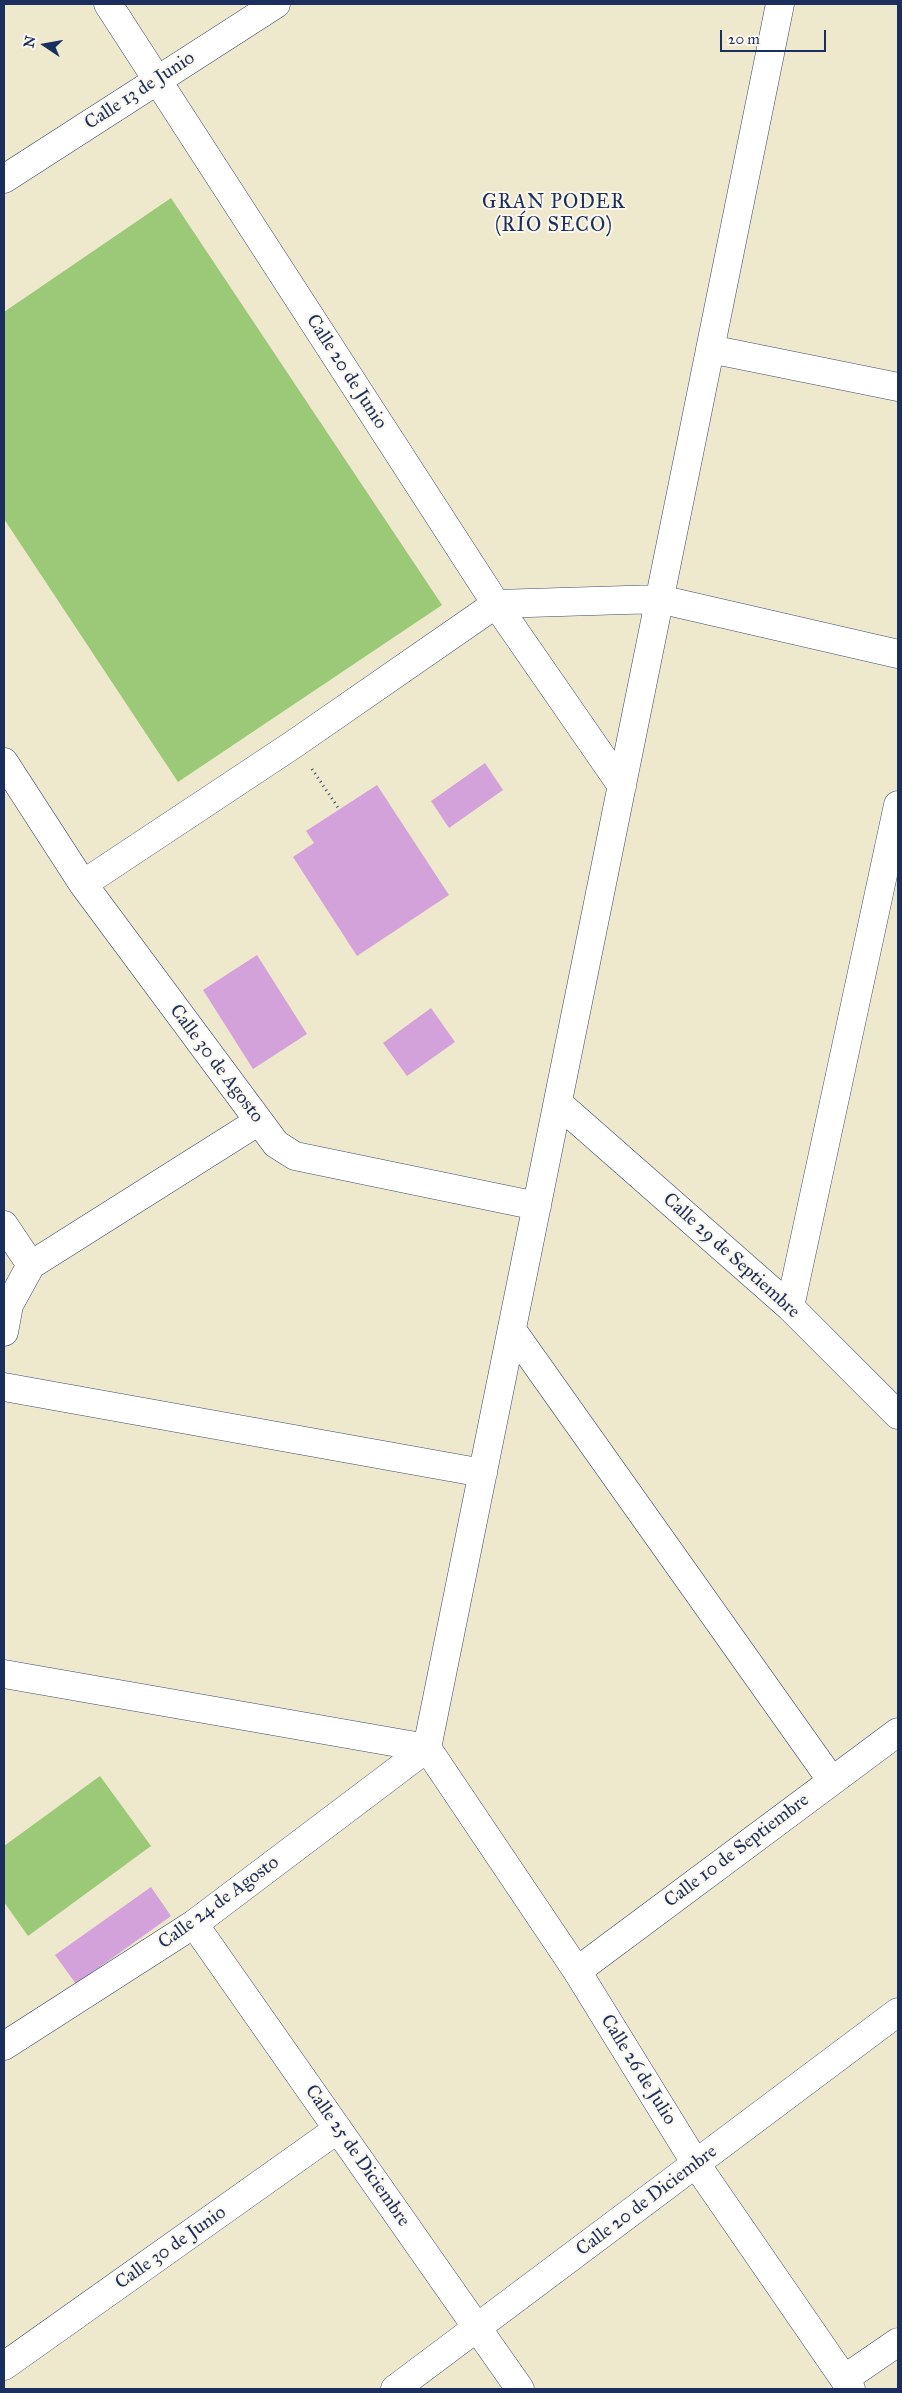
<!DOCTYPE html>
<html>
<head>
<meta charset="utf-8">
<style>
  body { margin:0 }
  #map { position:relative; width:902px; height:2393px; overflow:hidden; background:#eee8cc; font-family:"IM FELL Great Primer",serif }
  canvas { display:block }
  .frame { position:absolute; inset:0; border:5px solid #1b2f5e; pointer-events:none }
  .north { position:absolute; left:20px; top:20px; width:50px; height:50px; -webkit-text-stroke:4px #fbf7ec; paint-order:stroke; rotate:282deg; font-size:14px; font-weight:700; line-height:20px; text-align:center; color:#1b2f5e }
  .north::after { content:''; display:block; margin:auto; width:18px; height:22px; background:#1b2f5e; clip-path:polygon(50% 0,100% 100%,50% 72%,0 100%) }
  .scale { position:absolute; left:720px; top:30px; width:106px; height:22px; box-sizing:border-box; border:2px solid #1b2f5e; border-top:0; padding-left:6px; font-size:15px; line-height:18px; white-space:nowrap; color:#1b2f5e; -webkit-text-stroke:4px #fbf7ec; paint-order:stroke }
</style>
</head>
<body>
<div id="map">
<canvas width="902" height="2393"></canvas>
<div class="frame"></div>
<div class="north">N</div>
<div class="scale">20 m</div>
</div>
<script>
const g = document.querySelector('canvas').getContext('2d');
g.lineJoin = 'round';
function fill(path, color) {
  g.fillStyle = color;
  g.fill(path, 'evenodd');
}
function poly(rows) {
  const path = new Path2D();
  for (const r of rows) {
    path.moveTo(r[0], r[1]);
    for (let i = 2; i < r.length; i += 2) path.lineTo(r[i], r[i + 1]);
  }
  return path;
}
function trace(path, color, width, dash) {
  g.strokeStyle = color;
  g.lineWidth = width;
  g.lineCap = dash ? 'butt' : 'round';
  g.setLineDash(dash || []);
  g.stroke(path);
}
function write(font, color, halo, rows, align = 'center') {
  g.font = font + ' "IM FELL Great Primer",serif';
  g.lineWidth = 4;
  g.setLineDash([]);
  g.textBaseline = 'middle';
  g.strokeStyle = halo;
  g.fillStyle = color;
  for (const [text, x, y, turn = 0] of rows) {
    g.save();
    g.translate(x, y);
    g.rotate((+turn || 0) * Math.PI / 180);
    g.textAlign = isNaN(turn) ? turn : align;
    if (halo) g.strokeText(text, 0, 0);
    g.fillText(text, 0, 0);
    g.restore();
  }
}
const green = poly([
  [171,198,442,605,178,782,4,519,4,312],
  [100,1776,151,1846,28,1936,4,1902,4,1846]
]);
const building = poly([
  [485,763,503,790,449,828,431,801],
  [377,785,449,895,357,956,293,857,314,843,306,831],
  [257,955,307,1034,253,1069,203,990],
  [431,1008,455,1042,407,1076,383,1043],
  [151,1887,171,1916,76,1984,55,1955]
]);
const path = poly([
  [312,769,339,809]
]);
const minor = poly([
  [108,4,496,604,659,599,898,654],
  [4,179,276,4],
  [710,349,898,387],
  [4,762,83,884,276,1144,295,1156,537,1206],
  [83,884,294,744,496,604,622,786],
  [558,1103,790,1307,898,1415],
  [4,1225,31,1265],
  [790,1307,898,805],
  [512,1330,832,1781],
  [4,1332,9,1305,31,1265,259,1121],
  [4,1387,483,1473],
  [4,1674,427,1748],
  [427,1748,780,4],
  [427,1748,577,1971,696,2164,851,2389],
  [194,1924,520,2389],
  [577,1971,898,1732],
  [4,2046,194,1924,427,1748],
  [4,2366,338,2129],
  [844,2379,898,2342],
  [395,2389,898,2012]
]);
const streetNames = [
  ["Calle 13 de Junio",140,91,-33],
  ["Calle 20 de Junio",346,372,57],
  ["Calle 30 de Agosto",216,1064,53],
  ["Calle 29 de Septiembre",731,1256,42],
  ["Calle 10 de Septiembre",737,1851,-37],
  ["Calle 24 de Agosto",219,1903,-36],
  ["Calle 26 de Julio",638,2070,58],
  ["Calle 25 de Diciembre",357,2156,55],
  ["Calle 20 de Diciembre",647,2201,-37],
  ["Calle 30 de Junio",171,2248,-35]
];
const neighbourhoodNames = [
  ["GRAN PODER",554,203],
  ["(RÍO SECO)",554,226]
];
fill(green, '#9bc977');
fill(building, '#d4a2da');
trace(minor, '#3b4b6e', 29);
trace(path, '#3b4b6e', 3, [1, 4]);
trace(minor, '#fff', 28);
write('19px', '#1b2f5e', '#fbf7ec', streetNames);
g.letterSpacing = '1px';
write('20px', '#1b2f5e', '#fbf7ec', neighbourhoodNames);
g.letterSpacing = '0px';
</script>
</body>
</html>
